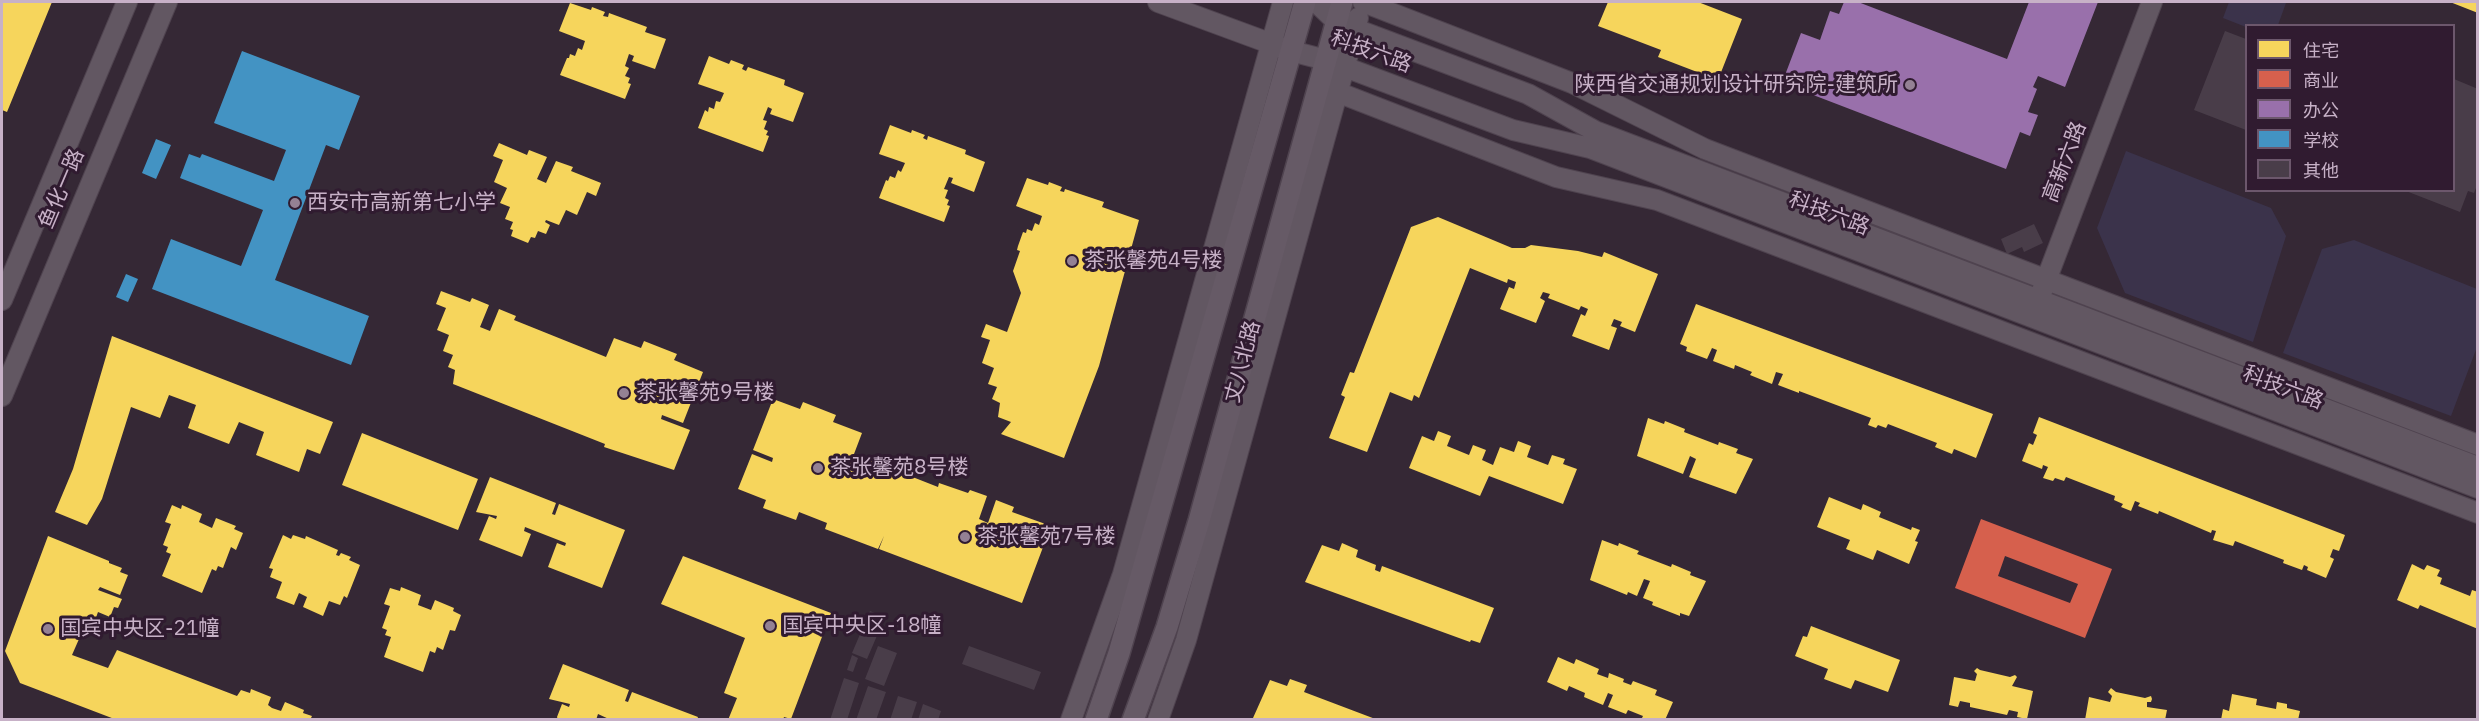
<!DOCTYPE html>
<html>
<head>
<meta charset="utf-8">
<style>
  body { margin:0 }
  #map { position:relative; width:2479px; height:721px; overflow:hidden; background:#352835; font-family:"IBM Plex Sans","Noto Sans SC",sans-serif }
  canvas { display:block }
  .frame { position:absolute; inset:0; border:3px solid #c7b1c7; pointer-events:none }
  .legend { position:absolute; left:2245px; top:24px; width:210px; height:168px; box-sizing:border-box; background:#301b30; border:2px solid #6c576c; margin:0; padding:8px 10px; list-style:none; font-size:18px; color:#c7b1c7 }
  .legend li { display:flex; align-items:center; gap:12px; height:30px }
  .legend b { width:30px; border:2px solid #6c576c }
</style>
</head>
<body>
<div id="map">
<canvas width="2479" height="721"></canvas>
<div class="frame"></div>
<ul class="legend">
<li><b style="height:16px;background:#f6d55c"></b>住宅</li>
<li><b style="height:16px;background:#d6604d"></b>商业</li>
<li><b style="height:16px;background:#9970ab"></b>办公</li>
<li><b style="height:16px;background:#4393c3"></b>学校</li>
<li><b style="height:16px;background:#493d49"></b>其他</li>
</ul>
</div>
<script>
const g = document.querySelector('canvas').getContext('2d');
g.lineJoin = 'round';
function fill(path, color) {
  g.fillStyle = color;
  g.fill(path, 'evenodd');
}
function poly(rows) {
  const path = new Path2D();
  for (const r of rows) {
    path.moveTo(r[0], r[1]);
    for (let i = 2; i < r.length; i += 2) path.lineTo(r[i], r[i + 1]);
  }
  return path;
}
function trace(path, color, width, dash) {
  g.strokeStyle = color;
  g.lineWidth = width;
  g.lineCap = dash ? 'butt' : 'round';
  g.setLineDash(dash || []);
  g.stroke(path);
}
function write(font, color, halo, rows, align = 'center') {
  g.font = font + ' "IBM Plex Sans","Noto Sans SC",sans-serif';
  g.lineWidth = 6;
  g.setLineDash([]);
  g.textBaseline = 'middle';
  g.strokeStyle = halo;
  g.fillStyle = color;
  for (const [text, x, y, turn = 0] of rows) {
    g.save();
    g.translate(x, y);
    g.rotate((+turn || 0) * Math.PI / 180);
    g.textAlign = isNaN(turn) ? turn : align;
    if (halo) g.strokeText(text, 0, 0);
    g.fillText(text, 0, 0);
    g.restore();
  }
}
const green = poly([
  [2229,2,2280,2,2286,3,2278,25,2246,27,2223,18],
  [2126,151,2271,208,2286,236,2253,342,2125,293,2097,228],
  [2354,240,2477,289,2477,347,2451,416,2283,353,2322,249]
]);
const homes = poly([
  [2,2,52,2,7,112,2,110],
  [1608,2,1698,2,1742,19,1718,80,1658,57,1661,50,1598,26],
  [2450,2,2478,2,2478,13],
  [570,3,591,10,592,7,605,12,603,16,608,17,609,13,647,27,645,32,666,39,655,69,632,61,634,56,629,54,625,66,629,68,625,76,630,78,628,83,631,84,625,99,560,75,567,58,569,58,570,54,575,56,578,48,582,50,585,41,559,31],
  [709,56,729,64,731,60,744,65,742,69,746,71,748,67,785,80,784,85,804,93,793,122,770,114,772,109,768,107,763,120,767,121,764,129,768,131,766,135,769,136,763,152,698,128,705,110,708,112,709,107,714,109,716,101,720,102,724,93,698,84],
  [890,125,911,133,912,130,925,135,923,138,927,140,928,136,966,150,965,154,985,162,974,192,951,183,953,178,949,177,944,189,948,190,945,198,949,200,947,205,950,206,944,222,879,198,886,180,888,181,890,176,895,178,898,170,901,172,905,163,879,154],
  [499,143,527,155,529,150,547,157,537,179,546,183,556,161,573,167,571,171,601,183,596,196,587,192,577,215,566,210,559,225,546,220,545,222,550,225,546,234,538,231,535,238,531,237,528,243,511,236,513,230,510,229,513,222,505,219,510,207,500,203,507,188,494,182,503,160,493,156],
  [1027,178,1048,185,1049,182,1062,187,1060,191,1064,192,1065,189,1104,202,1102,207,1139,220,1099,366,1064,458,1001,434,1011,422,998,417,1000,403,992,399,997,387,988,384,994,368,982,363,990,340,981,337,986,324,1007,332,1021,293,1013,271,1020,251,1017,250,1018,246,1023,232,1026,233,1027,229,1032,231,1035,223,1039,225,1042,216,1016,206],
  [1438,217,1512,248,1525,248,1531,245,1578,251,1602,257,1604,252,1658,274,1635,332,1620,326,1622,322,1614,319,1611,326,1617,328,1609,350,1572,336,1581,314,1585,316,1588,309,1581,306,1579,310,1548,298,1550,294,1543,292,1540,298,1545,301,1536,323,1500,309,1509,287,1514,289,1516,282,1508,279,1507,283,1470,268,1419,398,1414,395,1412,401,1390,392,1367,452,1329,438,1345,397,1341,395,1350,372,1354,373,1411,227],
  [441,291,470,302,472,298,489,305,480,327,490,331,499,309,516,316,514,320,606,357,614,338,641,348,644,341,677,354,674,360,703,372,683,423,662,415,661,419,690,430,674,470,604,447,605,444,453,384,455,370,448,367,453,355,443,351,449,335,437,330,446,308,436,304],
  [1696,304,1993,414,1976,458,1954,449,1952,454,1935,447,1937,443,1888,424,1886,428,1878,425,1876,428,1868,425,1871,418,1799,391,1799,393,1778,385,1783,374,1776,372,1772,384,1750,375,1752,372,1735,365,1734,369,1713,361,1717,350,1712,348,1707,359,1686,351,1687,347,1680,344],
  [112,336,333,422,320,454,307,449,299,472,256,455,264,432,239,422,229,444,188,428,196,405,169,395,160,418,131,407,102,499,87,525,55,512,73,469],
  [773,399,800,409,803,402,836,415,833,422,862,433,854,454,938,487,939,483,968,493,970,490,987,496,979,519,988,523,996,500,1014,507,1012,512,1051,526,1022,603,879,549,884,536,878,549,825,529,827,523,799,512,796,520,763,508,766,500,738,489,752,454,772,462,773,458,753,450],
  [2039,417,2345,535,2339,551,2333,549,2330,557,2334,559,2326,578,2307,570,2308,567,2304,565,2302,570,2283,563,2284,560,2235,541,2233,546,2213,540,2216,531,2212,530,2211,533,2159,511,2158,514,2138,506,2140,503,2135,501,2131,511,2121,507,2123,504,2114,500,2115,496,2066,477,2064,481,2055,478,2053,481,2043,478,2048,467,2043,465,2042,469,2022,461,2029,443,2033,445,2037,435,2033,433],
  [1648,418,1664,424,1665,421,1685,429,1684,432,1718,445,1719,442,1738,449,1736,453,1753,459,1736,494,1689,477,1696,459,1690,456,1683,474,1637,456],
  [1438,431,1451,436,1447,446,1469,455,1473,445,1486,450,1482,460,1493,465,1500,447,1514,452,1518,441,1531,446,1527,457,1548,465,1552,455,1565,459,1563,464,1577,469,1563,504,1489,476,1480,496,1409,468,1422,436,1434,441],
  [362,433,478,479,458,530,342,485],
  [490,477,556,503,552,514,555,515,559,504,625,530,602,588,548,567,557,543,565,546,566,543,525,527,524,531,531,534,522,557,479,540,489,516,496,519,497,516,476,512],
  [1829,497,1861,510,1863,504,1881,512,1879,517,1911,530,1912,527,1920,530,1915,541,1918,542,1909,564,1877,550,1873,560,1846,549,1850,540,1817,527],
  [172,505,181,509,182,505,202,514,199,522,212,528,216,518,236,526,234,529,243,533,236,550,231,547,223,568,218,566,216,571,212,569,202,593,162,576,171,554,166,552,168,547,163,545,171,524,165,522],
  [283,535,291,539,293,535,305,539,306,536,338,550,336,555,339,556,341,553,351,557,349,560,360,565,347,598,344,596,340,605,329,601,323,616,303,607,307,597,299,593,294,605,276,598,282,582,270,577,273,569,269,568],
  [48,536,109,561,109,563,122,568,120,572,128,575,120,595,100,587,98,590,122,599,118,608,114,607,110,617,98,612,93,626,86,623,72,655,108,668,117,650,237,696,241,690,250,693,251,689,271,697,268,705,272,708,281,711,285,702,304,710,303,713,312,716,310,720,117,720,20,683,5,651],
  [1602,540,1618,546,1619,543,1639,551,1637,554,1671,567,1672,564,1691,572,1690,575,1706,581,1689,616,1680,613,1680,616,1652,605,1653,602,1643,598,1650,581,1644,579,1637,596,1628,592,1627,595,1590,580],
  [1342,543,1358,550,1356,557,1376,565,1375,570,1380,572,1382,566,1494,608,1480,643,1471,640,1470,642,1305,582,1322,545,1339,551],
  [683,556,831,613,791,719,784,717,783,720,728,720,737,698,724,693,745,638,661,604],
  [2412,564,2424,570,2427,565,2440,570,2437,576,2442,578,2440,584,2470,596,2472,590,2478,592,2478,629,2420,605,2418,609,2397,600],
  [401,587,421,595,418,605,431,610,435,600,454,608,453,611,461,615,455,631,450,630,443,650,437,647,435,653,430,651,423,672,384,657,391,637,385,635,387,630,382,628,390,606,384,604,390,588,400,591],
  [1811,626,1900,660,1888,692,1855,680,1851,689,1824,679,1828,669,1795,656,1803,636,1807,637],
  [1558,657,1574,664,1576,659,1599,669,1597,674,1608,678,1609,673,1624,679,1623,682,1631,685,1633,681,1657,690,1655,695,1673,702,1665,720,1641,720,1643,716,1628,710,1626,714,1608,707,1613,695,1608,693,1603,705,1584,697,1585,693,1569,686,1567,691,1547,682],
  [563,664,629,690,625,701,628,702,632,692,698,717,697,720,611,720,598,714,596,720,558,720,557,717,562,704,569,707,570,704,549,699],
  [1977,668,1980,670,2010,677,2015,675,2017,677,2012,686,2033,691,2027,719,2017,717,2018,712,2009,710,2007,715,1970,707,1970,703,1960,701,1958,707,1949,705,1954,677,1975,681,1977,674,1974,671],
  [1290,679,1307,685,1304,692,1378,720,1258,720,1253,718,1270,680,1287,686],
  [2111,688,2116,692,2145,698,2151,696,2152,699,2151,702,2147,702,2147,707,2167,710,2165,720,2085,720,2089,697,2110,702,2112,696,2108,692],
  [2232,694,2257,699,2256,705,2276,709,2277,702,2287,704,2287,708,2300,711,2298,720,2221,720,2223,709,2229,711]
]);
const shops = poly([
  [1981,519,2112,569,2085,638,1955,588],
  [2005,556,2078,584,2070,603,1998,576]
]);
const offices = poly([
  [1844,2,1858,2,2007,59,2029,2,2098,2,2065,87,2038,76,2033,87,2037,89,2028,112,2038,115,2030,136,2020,132,2006,169,1782,83,1801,33,1820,40,1830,11,1839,14]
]);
const schools = poly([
  [242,51,360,96,339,150,326,145,275,280,369,316,351,365,152,289,171,239,241,266,263,210,180,178,189,154,200,158,202,154,274,181,286,150,214,123],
  [156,139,171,145,156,179,142,173],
  [126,274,138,279,128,302,116,297]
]);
const building = poly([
  [2225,31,2246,39,2246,130,2194,110],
  [2454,79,2478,89,2478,183,2474,193,2468,191,2460,212,2406,191,2454,190],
  [2034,224,2043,243,2024,252,2022,247,2007,254,2001,239],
  [870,611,885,617,867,659,852,653],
  [878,646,897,653,884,686,865,679],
  [969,646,1041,672,1034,690,962,664],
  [852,655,858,658,853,672,847,670],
  [844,678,859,683,847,720,830,720],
  [868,686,886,692,876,720,856,720],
  [898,696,917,702,911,720,890,720],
  [923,704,941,711,938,720,918,720]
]);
const secondary = poly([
  [1158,2,1291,51,1326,60,1513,130,1590,148,2478,488],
  [1316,2,1337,22,1528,94,1595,131,2478,467],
  [1363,2,1572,83,1705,149,2478,445],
  [1326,60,1337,92,1556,177,1657,200,2478,513],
  [2042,291,2152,2],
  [2,300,127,2],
  [2,396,167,2],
  [1071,720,1123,574,1283,2],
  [1158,720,1186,640,1358,18]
]);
const primary = poly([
  [1096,720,1119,653,1305,2],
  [1133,720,1167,627,1199,521,1342,2]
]);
const markers = [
  [1910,85,6,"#948194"],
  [295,203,6,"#948194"],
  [1072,261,6,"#948194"],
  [624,393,6,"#948194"],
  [818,468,6,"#948194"],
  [965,537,6,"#948194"],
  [770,626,6,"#948194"],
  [48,629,6,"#948194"]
];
const streetNames = [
  ["科技六路",1371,52,20],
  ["高新六路",2065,162,-69],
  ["鱼化一路",62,189,-67],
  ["科技六路",1829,214,21],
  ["丈八北路",1243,362,-75],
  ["科技六路",2283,388,21]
];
const poiNames = [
  ["陕西省交通规划设计研究院-建筑所",1898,85,"right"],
  ["西安市高新第七小学",307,203],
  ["茶张馨苑4号楼",1084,261],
  ["茶张馨苑9号楼",636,393],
  ["茶张馨苑8号楼",830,468],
  ["茶张馨苑7号楼",977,537],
  ["国宾中央区-18幢",782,626],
  ["国宾中央区-21幢",60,629]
];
fill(green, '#3b334b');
fill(homes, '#f6d55c');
fill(shops, '#d6604d');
fill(offices, '#9970ab');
fill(schools, '#4393c3');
fill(building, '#493d49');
trace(secondary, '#4f434f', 22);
trace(primary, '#4f434f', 24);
trace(secondary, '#625762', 20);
trace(primary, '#665a66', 21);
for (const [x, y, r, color] of markers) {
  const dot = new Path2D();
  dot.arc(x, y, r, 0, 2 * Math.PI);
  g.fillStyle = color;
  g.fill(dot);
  trace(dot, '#301b30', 2);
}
write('21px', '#c7b1c7', '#301b30', streetNames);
write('21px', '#c7b1c7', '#301b30', poiNames, 'left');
</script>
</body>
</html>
